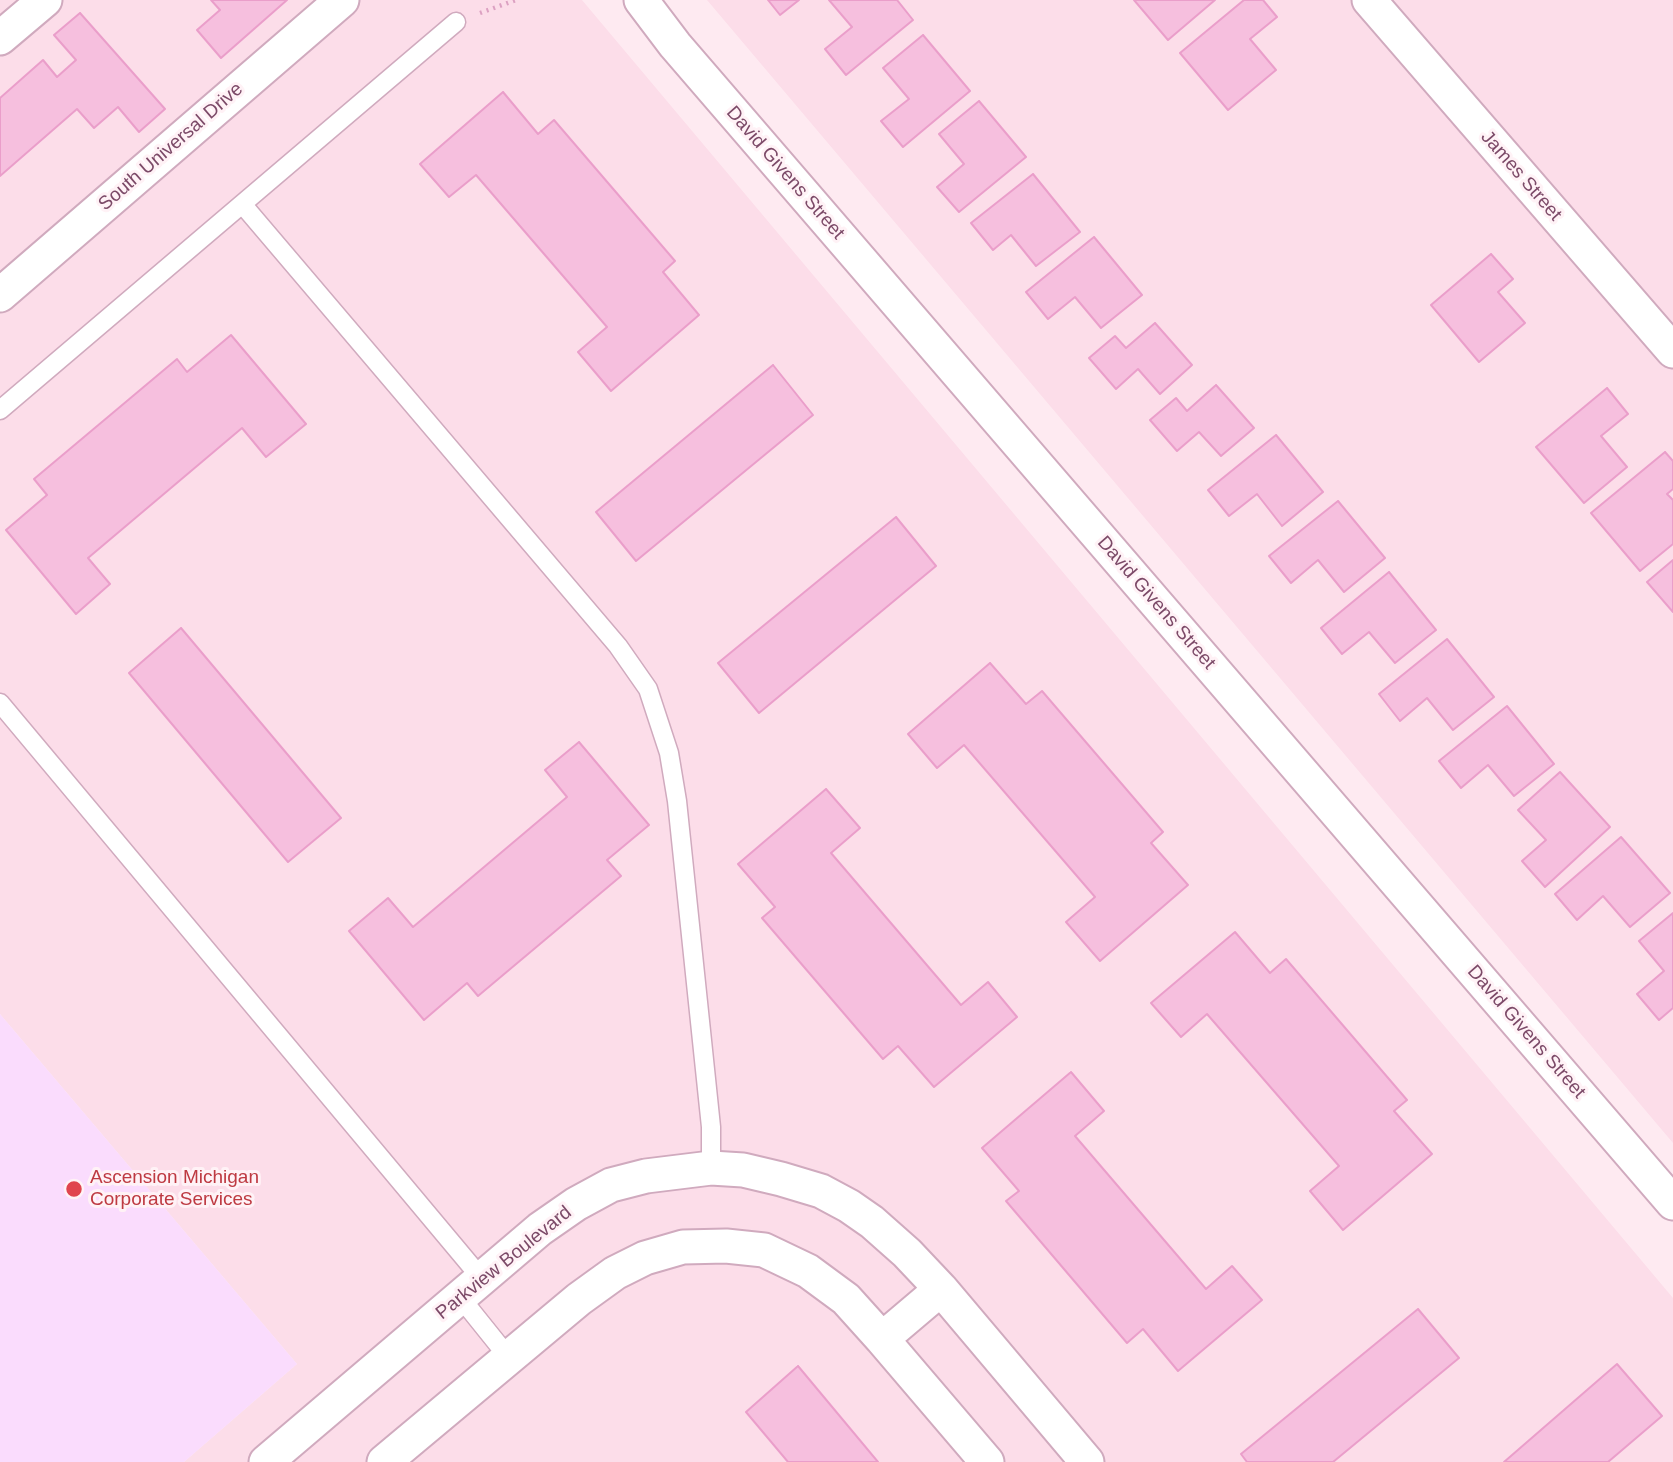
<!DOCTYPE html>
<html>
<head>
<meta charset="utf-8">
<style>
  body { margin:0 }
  canvas { display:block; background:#feeaf1 }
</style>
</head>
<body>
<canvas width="1673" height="1462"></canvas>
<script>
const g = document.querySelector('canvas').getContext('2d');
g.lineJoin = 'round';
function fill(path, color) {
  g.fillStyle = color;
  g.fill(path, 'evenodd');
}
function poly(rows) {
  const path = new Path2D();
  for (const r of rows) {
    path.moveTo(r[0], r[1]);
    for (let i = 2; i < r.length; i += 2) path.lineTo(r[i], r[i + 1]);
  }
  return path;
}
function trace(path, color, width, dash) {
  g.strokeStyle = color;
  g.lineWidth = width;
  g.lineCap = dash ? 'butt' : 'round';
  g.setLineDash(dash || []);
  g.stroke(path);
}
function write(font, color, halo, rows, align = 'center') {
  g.font = font + ' Helvetica,sans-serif';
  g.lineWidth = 6;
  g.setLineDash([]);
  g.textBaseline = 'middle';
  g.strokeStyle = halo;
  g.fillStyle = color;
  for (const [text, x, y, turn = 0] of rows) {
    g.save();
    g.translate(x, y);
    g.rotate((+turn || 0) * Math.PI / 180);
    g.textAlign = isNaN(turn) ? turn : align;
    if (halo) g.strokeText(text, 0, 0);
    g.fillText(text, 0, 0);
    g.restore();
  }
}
const residential = poly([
  [0,0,582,0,1673,1298,1673,1462,184,1462,297,1364,0,1014],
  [707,0,1673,0,1673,1143]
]);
const medical = poly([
  [0,1014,297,1364,184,1462,0,1462]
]);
const building = poly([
  [211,0,287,0,221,58,197,30,220,10,211,0],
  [768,0,799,0,780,15,768,0],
  [829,0,897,0,913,20,846,75,825,49,852,27,829,0],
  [1134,0,1215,0,1168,40,1134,0],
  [1244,0,1263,0,1277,17,1250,39,1276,70,1228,110,1180,53,1244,0],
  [80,13,165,109,139,132,118,107,94,128,77,109,0,176,0,98,43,60,57,77,76,60,54,35,80,13],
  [923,35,970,91,903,147,881,121,909,99,883,68,923,35],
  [503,92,538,134,554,120,675,261,663,272,699,315,611,391,578,352,607,327,476,175,449,197,420,164,503,92],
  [979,101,1026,157,959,212,937,187,964,164,939,134,979,101],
  [1033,174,1080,232,1036,266,1011,235,993,250,971,223,1033,174],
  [1094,237,1142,295,1101,328,1075,297,1048,319,1026,292,1094,237],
  [1491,254,1513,279,1498,292,1525,323,1479,362,1431,305,1491,254],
  [1155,323,1192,365,1160,394,1138,369,1116,389,1089,358,1115,336,1126,348,1155,323],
  [231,335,306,424,266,457,242,428,88,558,110,584,76,614,6,530,47,495,34,479,177,359,187,372,231,335],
  [773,365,813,415,636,561,596,512,773,365],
  [1216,385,1254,428,1221,456,1199,432,1177,451,1150,420,1176,398,1187,411,1216,385],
  [1607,388,1628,414,1601,436,1627,467,1584,503,1536,447,1607,388],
  [1276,435,1323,492,1282,526,1257,494,1229,516,1208,490,1276,435],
  [1665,452,1673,461,1673,489,1667,494,1673,500,1673,544,1640,571,1591,513,1665,452],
  [1338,501,1385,558,1344,592,1318,560,1291,583,1269,556,1338,501],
  [896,517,936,566,759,713,718,663,896,517],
  [1673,560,1673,612,1647,582,1673,560],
  [1389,572,1436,630,1395,663,1369,632,1342,654,1321,628,1389,572],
  [181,628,341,818,288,862,129,673,181,628],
  [1447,639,1494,697,1453,730,1427,698,1400,721,1379,694,1447,639],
  [990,663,1026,704,1042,691,1163,832,1151,843,1188,885,1100,961,1066,922,1095,897,964,745,937,768,908,734,990,663],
  [1507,706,1554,764,1514,796,1488,765,1461,788,1439,761,1507,706],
  [579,742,649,825,607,860,621,876,478,996,467,983,424,1020,349,931,388,898,413,927,567,797,545,770,579,742],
  [1560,772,1610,827,1545,887,1522,861,1546,840,1518,810,1560,772],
  [826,789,860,828,831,853,961,1005,988,982,1017,1017,934,1087,898,1046,883,1059,762,918,775,907,738,864,826,789],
  [1621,837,1670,893,1630,927,1603,896,1577,920,1555,894,1621,837],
  [1673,913,1673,1008,1659,1020,1637,994,1664,971,1639,941,1673,913],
  [1235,932,1270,973,1286,959,1407,1100,1394,1111,1432,1154,1343,1230,1310,1191,1339,1166,1207,1014,1181,1037,1151,1003,1235,932],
  [1071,1072,1104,1111,1075,1136,1206,1289,1232,1266,1262,1300,1178,1371,1143,1329,1127,1343,1006,1201,1019,1191,982,1148,1071,1072],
  [1418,1309,1459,1358,1333,1462,1247,1462,1241,1454,1418,1309],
  [1617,1364,1662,1416,1608,1462,1504,1462,1617,1364],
  [798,1366,878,1462,788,1462,746,1412,798,1366]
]);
const path = poly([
  [480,13,516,0]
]);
const service = poly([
  [243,205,618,646,648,689,669,753,677,801,711,1127,711,1168],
  [0,410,456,22],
  [0,703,482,1279],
  [460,1297,509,1358]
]);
const minor = poly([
  [641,0,675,45,1673,1203],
  [1369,0,1673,351],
  [0,38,45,0],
  [0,295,342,0],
  [882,1339,941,1289],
  [266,1462,540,1229,576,1204,611,1185,646,1176,711,1168,743,1170,781,1179,821,1191,849,1206,872,1222,907,1253,941,1289,1087,1462],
  [384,1462,579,1299,615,1273,645,1258,683,1247,726,1246,764,1250,808,1271,846,1299,882,1339,987,1462]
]);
const markers = [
  [74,1189,9,"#e0444e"]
];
const streetNames = [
  ["South Universal Drive",171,147,-41],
  ["David Givens Street",785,173,49],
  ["James Street",1521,176,49],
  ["David Givens Street",1156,603,49],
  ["David Givens Street",1526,1032,49],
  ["Parkview Boulevard",504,1263,-39]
];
const healthNames = [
  ["Ascension Michigan",90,1178],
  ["Corporate Services",90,1200]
];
fill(residential, '#fcdde9');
fill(medical, '#fadcfd');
fill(building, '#f6bfde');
trace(building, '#ea9eca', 2);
trace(service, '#d0aabe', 21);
trace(minor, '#d0aabe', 37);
trace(path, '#dca1c2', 4.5, [2, 5]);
trace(service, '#fff', 18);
trace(minor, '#fff', 33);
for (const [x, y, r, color] of markers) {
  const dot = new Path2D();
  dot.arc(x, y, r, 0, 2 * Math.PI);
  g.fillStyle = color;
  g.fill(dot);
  trace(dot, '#fff2f6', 2.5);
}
write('19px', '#7c4a68', '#fff2f6', streetNames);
write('19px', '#be3a42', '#fff2f6', healthNames, 'left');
</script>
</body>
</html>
